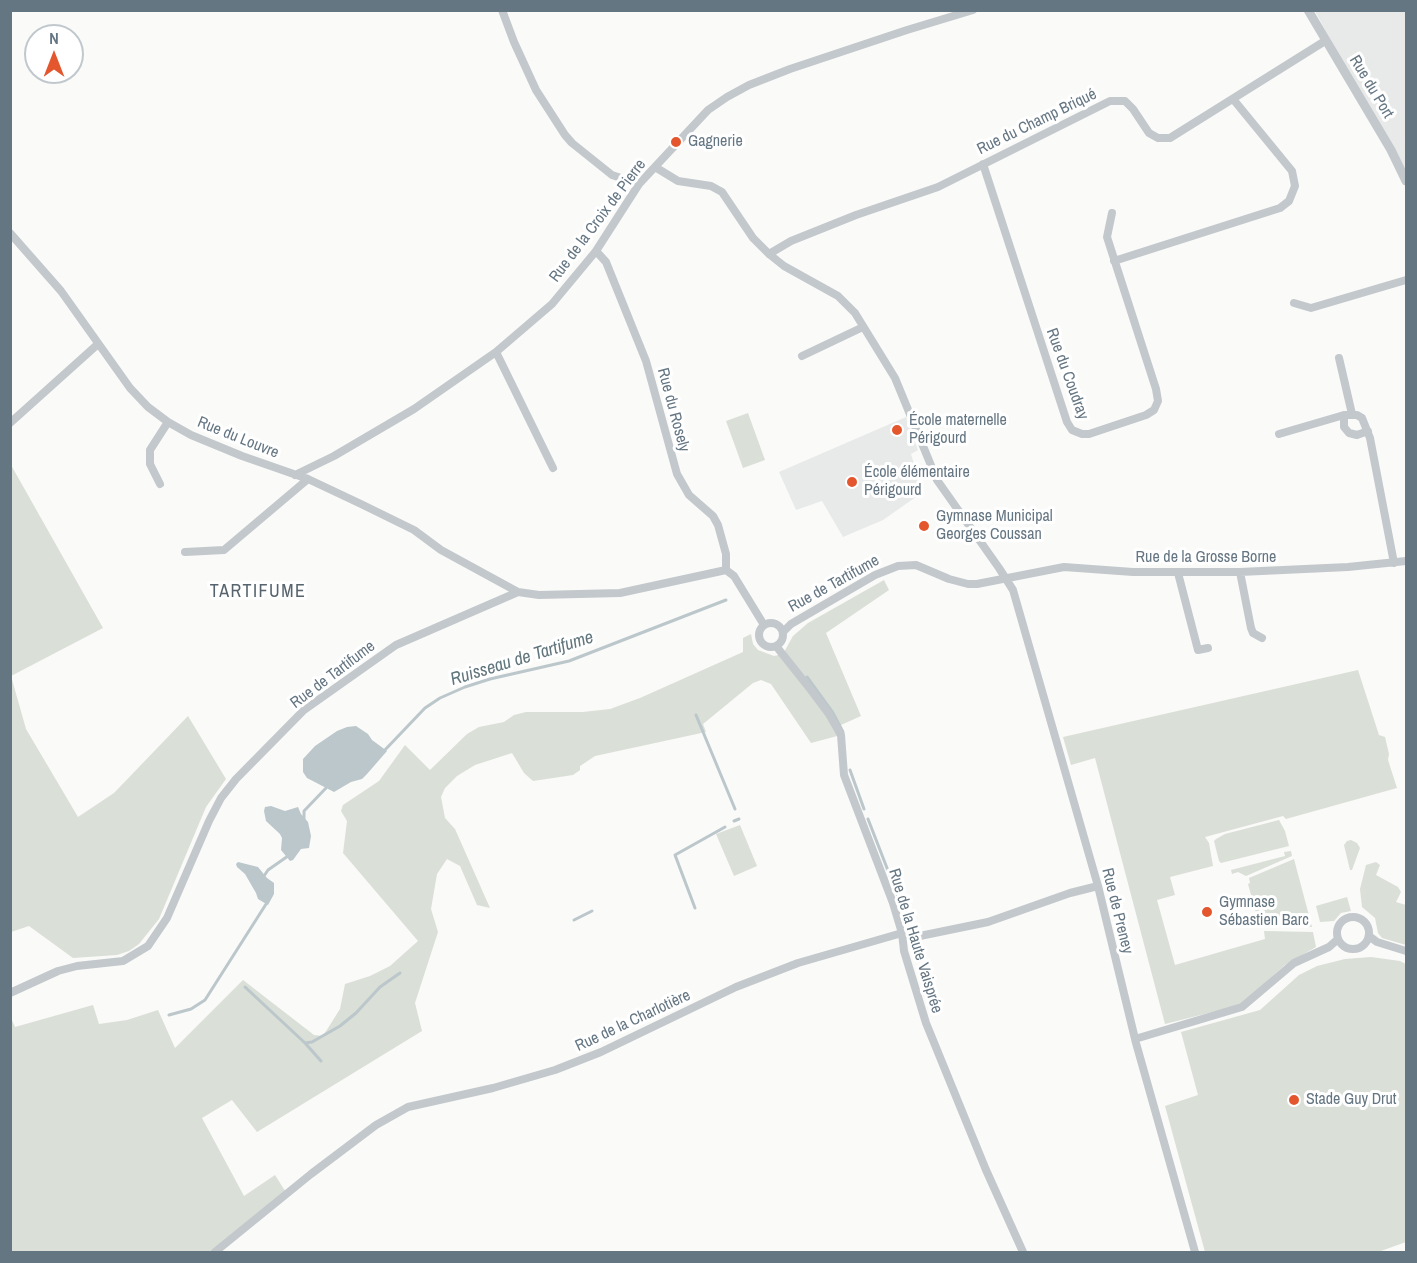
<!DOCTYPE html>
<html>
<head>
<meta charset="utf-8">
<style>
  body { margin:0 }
  #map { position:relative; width:1417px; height:1263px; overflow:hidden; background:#fafaf8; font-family:"Archivo Narrow",sans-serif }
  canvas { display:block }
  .frame { position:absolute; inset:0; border:12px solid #657683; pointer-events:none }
  .north { position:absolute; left:24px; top:24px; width:60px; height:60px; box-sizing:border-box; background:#fff; border:2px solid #c1c8cd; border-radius:50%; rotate:0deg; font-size:16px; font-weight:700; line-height:24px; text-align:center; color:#657683 }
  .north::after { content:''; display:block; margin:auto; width:21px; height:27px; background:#e4572e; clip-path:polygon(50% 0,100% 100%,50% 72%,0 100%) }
</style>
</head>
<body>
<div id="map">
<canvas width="1417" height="1263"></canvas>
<div class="frame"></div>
<div class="north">N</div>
</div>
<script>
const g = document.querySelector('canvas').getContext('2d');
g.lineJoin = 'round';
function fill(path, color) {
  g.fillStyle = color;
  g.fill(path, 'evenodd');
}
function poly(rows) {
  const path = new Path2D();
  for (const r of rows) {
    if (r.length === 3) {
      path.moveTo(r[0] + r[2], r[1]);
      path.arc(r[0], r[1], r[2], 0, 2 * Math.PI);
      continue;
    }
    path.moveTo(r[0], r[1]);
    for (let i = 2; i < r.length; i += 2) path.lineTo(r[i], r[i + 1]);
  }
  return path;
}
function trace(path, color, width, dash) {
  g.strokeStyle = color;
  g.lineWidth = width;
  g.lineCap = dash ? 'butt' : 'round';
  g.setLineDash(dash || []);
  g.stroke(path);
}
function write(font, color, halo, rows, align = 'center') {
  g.font = font + ' "Archivo Narrow",sans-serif';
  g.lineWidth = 6;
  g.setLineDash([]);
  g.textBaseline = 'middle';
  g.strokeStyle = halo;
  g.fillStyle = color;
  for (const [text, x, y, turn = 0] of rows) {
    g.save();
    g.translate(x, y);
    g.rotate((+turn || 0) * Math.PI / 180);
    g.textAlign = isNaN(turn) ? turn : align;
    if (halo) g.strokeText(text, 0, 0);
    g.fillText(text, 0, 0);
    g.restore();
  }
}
const built = poly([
  [1315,11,1406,11,1406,177,1386,142],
  [906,417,918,450,911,454,923,492,883,520,843,537,822,501,796,510,779,472]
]);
const green = poly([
  [748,413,765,460,743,468,726,421],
  [11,465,103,628,11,676,26,729,78,817,114,793,188,716,226,779,206,807,159,919,139,944,129,951,117,955,73,958,29,926,11,932],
  [884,580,889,590,826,633,861,716,841,725,841,735,811,743,771,684,761,680,753,683,703,724,706,732,595,756,580,766,580,770,573,775,533,781,524,773,512,753,475,765,457,776,445,788,441,797,445,818,455,829,490,908,477,905,460,866,447,859,437,874,431,909,438,932,415,1003,422,1031,257,1132,232,1100,202,1118,244,1196,275,1175,287,1194,215,1252,11,1252,11,1018,15,1027,93,1005,99,1024,127,1020,158,1010,175,1048,243,980,314,1035,323,1036,340,1009,345,984,370,976,390,966,418,941,343,853,347,821,341,811,343,805,379,781,405,745,430,770,467,734,479,727,504,722,514,715,526,712,583,712,610,709,640,698,743,652,743,638,751,634,753,644,758,650,774,656,783,654,793,636,808,623],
  [1358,670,1379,735,1385,737,1389,754,1388,760,1397,788,1286,819,1283,816,1205,837,1209,843,1213,866,1170,877,1175,895,1157,900,1175,965,1265,939,1264,931,1313,932,1316,947,1285,965,1240,1005,1165,1024,1095,758,1071,765,1063,737],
  [1279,820,1285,831,1289,846,1221,863,1219,861,1214,841,1216,839,1225,834],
  [740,825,757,866,734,876,716,834],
  [1351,840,1357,843,1360,848,1352,870,1350,870,1344,845,1347,841],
  [1291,851,1292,856,1246,876,1238,872,1232,874,1231,870,1285,856,1284,852],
  [1294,859,1312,927,1262,926,1260,919,1258,920,1248,884,1250,883,1249,878],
  [1376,862,1380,865,1376,875,1398,887,1401,892,1396,902,1406,905,1406,945,1382,938,1378,933,1375,918,1362,907,1360,889,1366,865],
  [1347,897,1351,911,1341,913,1334,921,1320,922,1316,906],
  [1371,957,1400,961,1406,964,1406,1242,1378,1252,1205,1252,1165,1106,1198,1095,1181,1032,1260,1010,1299,975,1317,966,1345,959]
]);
const water = poly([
  [356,726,368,734,372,740,387,751,367,774,362,779,351,782,334,792,307,778,303,772,303,759,315,746,337,731,347,727],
  [271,806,285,811,298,807,301,814,308,822,311,836,309,848,301,849,293,860,290,861,281,850,282,838,280,834,266,821,264,811,265,807],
  [238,862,258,867,267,878,274,883,274,894,268,905,258,899,256,893,245,874,237,867,236,864]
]);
const stream = poly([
  [807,677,833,713,843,732],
  [696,715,735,809],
  [383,752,425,708,440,698,465,687,490,679,569,661,726,600],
  [850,770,864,809],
  [868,819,899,899],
  [304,820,304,811,326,788],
  [734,821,739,819],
  [264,876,268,870,288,856],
  [695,908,675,855,725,827],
  [574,920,592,911],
  [245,987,305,1043,321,1061],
  [169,1015,191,1009,205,1000,268,901],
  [305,1043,312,1042,340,1026,356,1013,380,987,400,973]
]);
const minor = poly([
  [502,10,514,42,536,90,565,135,572,143,612,175,639,184],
  [983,164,1067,422,1072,430,1082,434,1089,434,1146,415,1154,410,1158,401,1156,389,1107,237,1112,213],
  [655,167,678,181,711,186,722,192,753,238,769,254,784,266,838,296,855,313,895,378,937,480,999,568,1013,590,1098,886,1136,1043,1195,1252],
  [10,233,61,291,130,388,148,407,168,422,191,435,242,456,308,479,361,504,414,530,441,550,518,592],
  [596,251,606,262,646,361,677,474,689,495,713,516,718,525,726,554,726,570],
  [769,254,791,241,856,215,938,187,1110,101,1125,101,1133,109,1149,133,1158,138,1170,138,1325,41],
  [1114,261,1280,208,1289,201,1295,186,1292,171,1233,99],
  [1294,303,1311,308,1406,280],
  [496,352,553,468],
  [802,356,863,327],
  [1339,358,1352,414],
  [1344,415,1344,427,1349,433,1357,435,1368,431],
  [10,423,98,344],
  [1279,434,1344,415,1357,415,1362,418,1370,438,1394,563],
  [295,475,334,456,414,409,496,352,552,304,596,251,639,184,708,110,727,97,749,85,790,69,907,30,973,10],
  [160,484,150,464,150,450,168,422],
  [185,552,224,550,308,479],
  [1240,572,1251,628,1253,633,1262,638],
  [1178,573,1198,650,1208,648],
  [771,635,12],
  [783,632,791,624,875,575,898,566,916,565,949,579,968,584,977,584,1064,567,1133,572,1240,572,1348,567,1406,561],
  [776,646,811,690,829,714,841,735,844,775,893,903,902,933,904,951,926,1023,986,1170,1023,1252],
  [1353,933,16],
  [1369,936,1377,942,1406,951],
  [10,993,58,971,77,966,123,961,148,946,167,918,209,821,221,798,236,779,304,710,396,645,518,592,539,595,620,593,726,570,734,576,764,625],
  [1135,1039,1242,1007,1294,963,1329,947,1338,939],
  [215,1252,311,1174,376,1125,408,1107,493,1088,555,1070,601,1052,736,987,798,963,902,933,915,937,988,922,1070,893,1098,886]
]);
const tertiary = poly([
  [1308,10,1391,150,1406,181]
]);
const markers = [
  [676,142,6,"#e4572e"],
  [897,430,6,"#e4572e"],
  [852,482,6,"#e4572e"],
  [924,526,6,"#e4572e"],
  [1207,912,6,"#e4572e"],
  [1294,1100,6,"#e4572e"]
];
const streetNames = [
  ["Rue du Port",1371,87,59],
  ["Rue du Champ Briqué",1037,122,-26],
  ["Rue de la Croix de Pierre",598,221,-53],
  ["Rue du Coudray",1067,374,70],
  ["Rue du Rosely",673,410,75],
  ["Rue du Louvre",238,438,22],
  ["Rue de la Grosse Borne",1206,558],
  ["Rue de Tartifume",834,584,-29],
  ["Rue de Tartifume",333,675,-37],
  ["Rue de Preney",1117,911,76],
  ["Rue de la Haute Vaisprée",915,941,73],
  ["Rue de la Charlotière",633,1021,-25]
];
const poiNames = [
  ["Gagnerie",688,142],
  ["École maternelle",909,421],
  ["Périgourd",909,439],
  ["École élémentaire",864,473],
  ["Périgourd",864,491],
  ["Gymnase Municipal",936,517],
  ["Georges Coussan",936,535],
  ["Gymnase",1219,903],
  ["Sébastien Barc",1219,921],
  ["Stade Guy Drut",1306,1100]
];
const neighbourhoodNames = [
  ["TARTIFUME",258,592]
];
const waterNames = [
  ["Ruisseau de Tartifume",522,659,-17]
];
fill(built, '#e8e9e9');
fill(green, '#dadfd7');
fill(water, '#bbc7cb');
trace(stream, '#bbc7cb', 3);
trace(minor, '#c3c8cc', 8);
trace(tertiary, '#c3c8cc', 9);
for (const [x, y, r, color] of markers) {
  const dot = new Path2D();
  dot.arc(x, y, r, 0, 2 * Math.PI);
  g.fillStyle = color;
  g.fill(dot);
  trace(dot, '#fff', 2);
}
write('16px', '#657683', '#fff', streetNames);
write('16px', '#657683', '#fff', poiNames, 'left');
g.letterSpacing = '1.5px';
write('18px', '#57646e', '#fff', neighbourhoodNames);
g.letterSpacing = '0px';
write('italic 18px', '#60757c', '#fff', waterNames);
</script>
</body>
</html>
